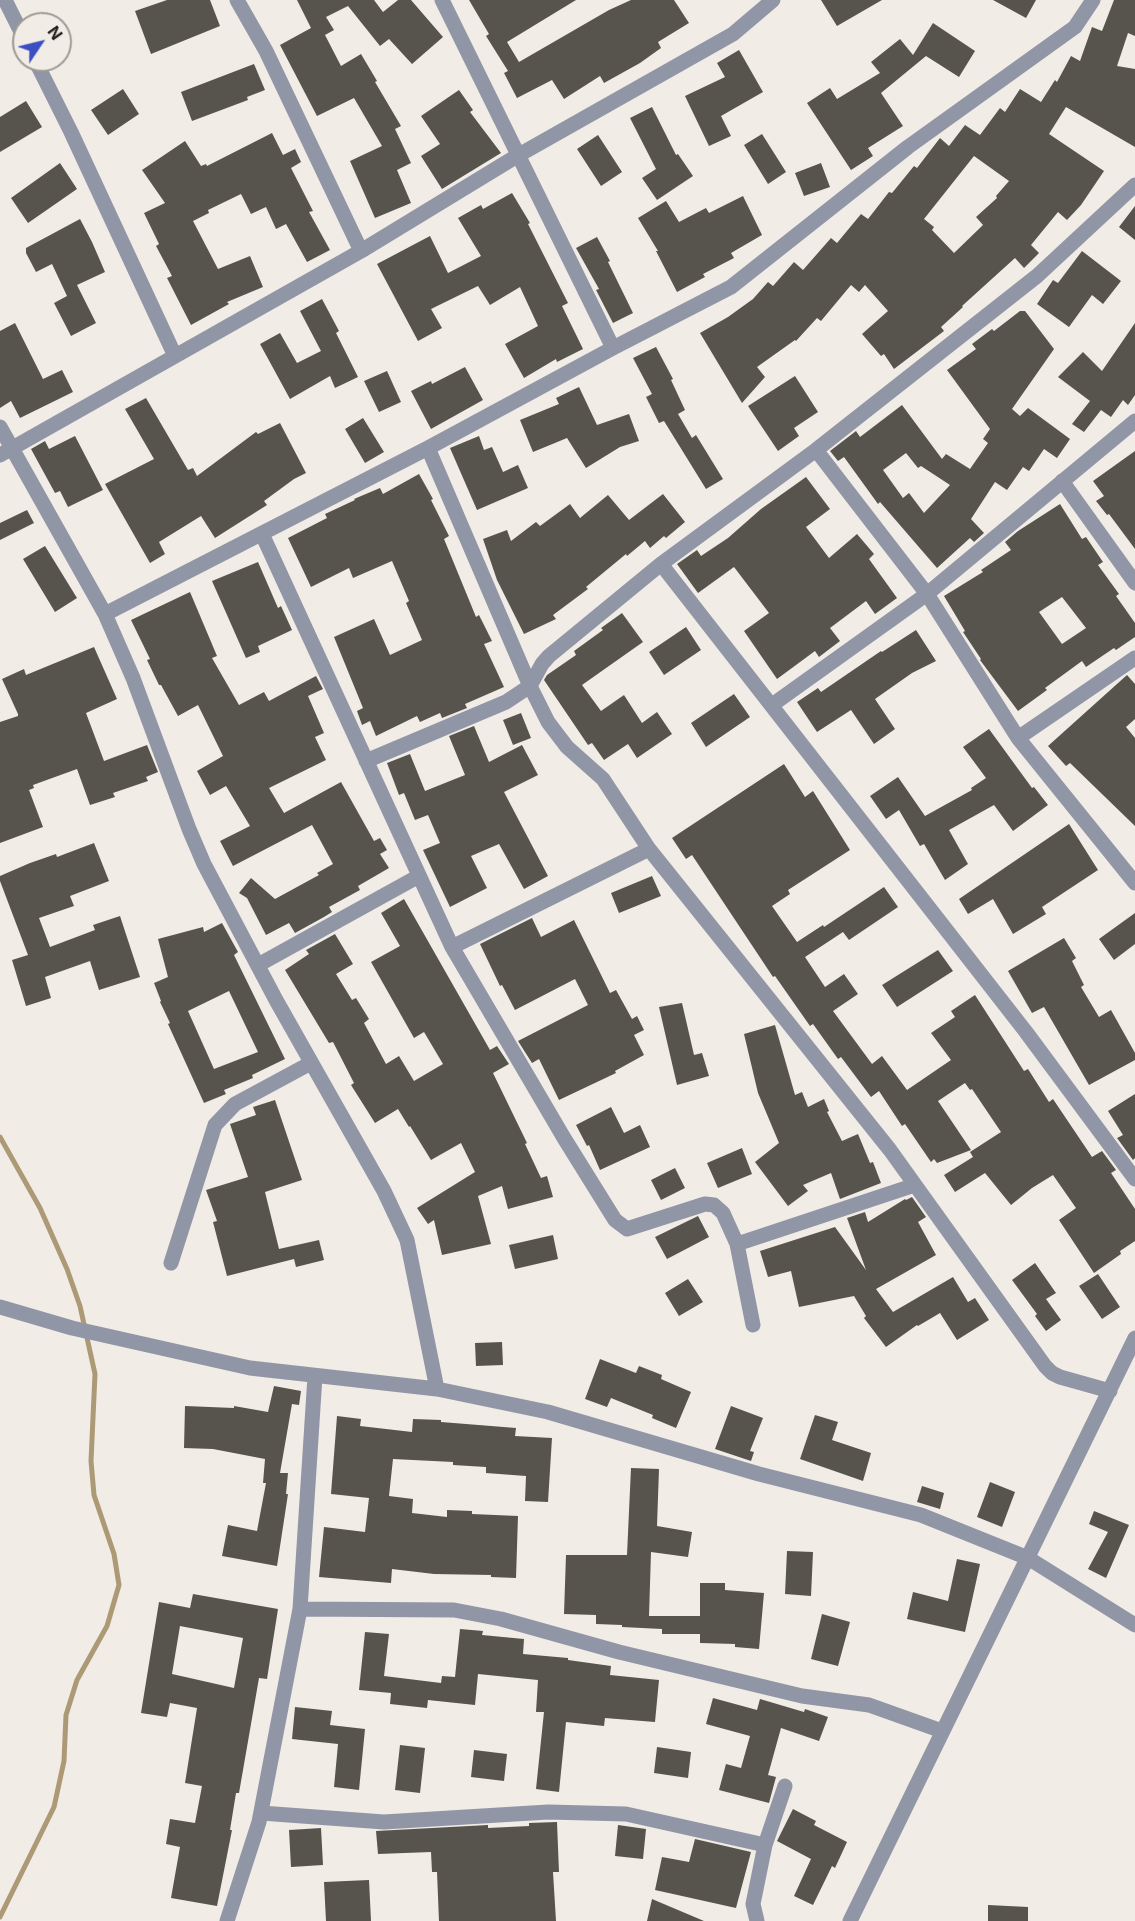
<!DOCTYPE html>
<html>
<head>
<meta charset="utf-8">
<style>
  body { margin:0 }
  #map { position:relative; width:1135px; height:1921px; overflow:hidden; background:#f1ece5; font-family:Inter,sans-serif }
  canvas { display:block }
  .north { position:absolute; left:12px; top:12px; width:60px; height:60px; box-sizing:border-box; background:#f1ece5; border:2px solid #9f9b95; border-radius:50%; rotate:55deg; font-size:16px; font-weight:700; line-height:24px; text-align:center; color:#23211e }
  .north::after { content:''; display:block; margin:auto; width:21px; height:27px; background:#3c4fc2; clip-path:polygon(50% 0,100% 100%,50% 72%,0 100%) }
</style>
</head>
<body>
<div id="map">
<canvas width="1135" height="1921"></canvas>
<div class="north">N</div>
</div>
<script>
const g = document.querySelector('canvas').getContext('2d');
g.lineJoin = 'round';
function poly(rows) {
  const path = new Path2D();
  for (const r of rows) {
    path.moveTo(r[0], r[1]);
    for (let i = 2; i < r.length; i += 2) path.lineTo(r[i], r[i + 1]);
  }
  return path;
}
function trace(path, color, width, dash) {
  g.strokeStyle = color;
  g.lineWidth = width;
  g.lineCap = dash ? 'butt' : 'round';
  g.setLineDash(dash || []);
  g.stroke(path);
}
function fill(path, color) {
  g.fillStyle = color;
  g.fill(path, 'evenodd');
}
const stream = poly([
  [0,1137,40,1208,67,1269,80,1306,95,1374,91,1461,94,1495,114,1554,119,1585,107,1626,77,1680,66,1715,64,1761,54,1807,0,1917]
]);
const building = poly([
  [167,0,210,0,220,26,151,54,135,11],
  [297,0,374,0,383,12,398,0,411,0,443,37,412,64,389,39,380,46,348,6,326,17,334,30,325,35,341,66,361,54,377,81,375,82,401,126,395,129,411,163,397,170,411,203,375,218,350,161,382,146,354,98,317,116,280,45,311,28],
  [469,0,576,0,507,42,519,62,609,10,631,0,674,0,689,23,658,42,661,48,640,63,604,83,600,76,564,99,552,80,517,98,504,73,508,71,486,36,489,34],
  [821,0,882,0,837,26],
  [993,0,1036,0,1026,18],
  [1114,0,1135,0,1135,36,1128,33,1117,66,1135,69,1135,147,1066,107,1049,134,1104,171,1081,205,1067,220,1058,212,1031,245,1039,253,1024,268,1015,258,962,306,963,307,941,327,944,331,894,369,884,354,881,356,862,334,888,311,865,285,859,292,851,285,821,321,817,318,796,341,795,340,757,367,765,377,742,403,700,333,728,317,753,299,768,282,773,286,794,262,803,270,831,238,837,243,861,214,868,219,889,192,892,193,914,166,917,168,940,138,949,146,965,125,980,135,1000,108,1005,112,1020,89,1041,102,1055,80,1057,82,1071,56,1080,61,1092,27,1102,31],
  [974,156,1009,181,996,196,997,198,976,217,983,225,954,253,932,230,934,227,924,219],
  [933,23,975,51,959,77,926,56,881,93,903,126,868,148,873,156,851,170,807,103,830,88,837,99,880,73,871,62,900,39,913,55],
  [739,50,763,92,721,116,731,136,709,146,685,96,725,77,717,63],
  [254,64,265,90,247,97,248,100,192,121,181,92],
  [123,89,139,114,108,135,91,110],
  [459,90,473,110,470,112,501,153,442,189,421,156,440,144,421,116],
  [26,101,42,127,0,152,0,117],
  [652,107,676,155,678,154,693,176,657,200,642,178,656,169,630,118],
  [272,133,283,155,295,149,301,162,291,168,313,211,309,212,330,250,307,262,286,224,276,229,266,207,251,214,241,194,208,210,209,213,193,221,218,269,250,256,263,287,227,302,229,304,191,325,167,278,172,276,156,246,159,244,144,213,165,203,142,170,185,141,201,166,206,164,207,166],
  [762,134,786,172,768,184,744,145],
  [598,135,622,172,601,186,577,149],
  [60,163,77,189,28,223,11,198],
  [821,163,830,187,804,196,795,173],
  [512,193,530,223,528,224,568,303,562,306,583,349,557,362,556,359,524,378,505,344,538,326,520,287,490,305,478,286,431,309,442,328,418,341,377,264,430,236,448,273,481,256,458,218,481,205,483,209],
  [743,196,762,235,731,253,734,258,703,274,705,277,677,292,656,251,658,251,638,218,666,201,679,222,706,208,709,213],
  [1135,206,1135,240,1119,227],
  [80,219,92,242,105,272,77,285,96,323,71,336,54,303,67,296,52,264,36,272,26,253,26,248],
  [597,237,610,261,608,262,633,313,613,323,596,290,599,289,576,248],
  [1082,251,1121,281,1103,304,1092,295,1069,327,1037,304,1053,280,1058,283],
  [322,299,339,331,336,333,358,377,335,388,330,376,290,399,260,344,280,333,297,363,321,351,300,311],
  [1020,311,1025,311,1054,349,1012,409,1020,416,1028,408,1070,439,1057,458,1044,449,1029,471,1023,467,1007,490,995,482,971,519,984,533,974,542,970,538,937,568,880,502,878,504,844,457,838,461,830,451,856,431,860,437,902,405,942,459,946,454,970,469,988,443,983,439,990,429,947,370,976,349,972,344,992,329,994,331],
  [906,453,918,468,921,466,950,485,924,513,909,493,903,498,883,470],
  [15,323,43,379,62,370,73,392,20,418,11,401,0,408,0,331],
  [1135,323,1135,395,1128,405,1123,400,1111,417,1101,410,1084,432,1072,424,1090,401,1058,377,1083,352,1102,371],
  [656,347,673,379,671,380,685,410,678,414,692,438,696,435,723,479,706,489,664,421,659,423,646,397,652,394,633,358],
  [465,367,483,400,431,429,411,391,431,381,432,384],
  [387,371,401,402,379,412,364,381],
  [795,376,818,412,794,428,799,436,778,451,748,406],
  [579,387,597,425,629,414,639,441,620,447,586,468,567,438,533,452,520,420,559,404,556,398],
  [146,398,188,470,193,468,197,476,256,432,258,434,280,423,306,473,294,479,264,501,267,505,215,538,201,516,159,542,165,554,150,563,105,484,154,459,125,409],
  [363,418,384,452,365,463,345,429],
  [75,436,103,490,68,507,60,491,55,493,31,449,45,441,49,449],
  [479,436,484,450,492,447,503,472,518,465,528,488,477,510,450,448],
  [1135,451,1135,549,1109,514,1107,515,1096,501,1104,496,1093,481],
  [419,474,433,499,431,500,449,536,444,539,476,617,479,615,492,641,484,644,504,687,465,704,467,708,442,718,440,713,420,722,417,716,376,736,370,721,362,725,357,711,363,708,334,637,374,619,390,655,422,640,406,603,409,601,392,561,353,578,349,568,311,587,288,538,327,518,325,514,355,500,354,499,380,488,383,494],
  [806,477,830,509,806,527,829,558,857,534,874,554,869,559,897,598,875,614,866,601,830,628,840,641,819,657,815,651,777,679,744,631,769,613,734,567,698,593,677,564,697,550,701,556,728,538,761,509],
  [663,494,685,522,666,538,664,536,650,548,645,541,627,556,626,554,586,587,588,589,553,615,556,619,524,634,497,580,483,539,507,530,511,541,536,522,540,526,570,504,580,518,608,495,629,520],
  [1060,504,1082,539,1086,537,1103,562,1098,565,1119,594,1116,596,1135,623,1135,637,1116,650,1114,648,1086,667,1082,661,1045,688,1047,690,1018,711,980,660,981,659,963,632,965,631,944,596,983,572,981,570,1011,550,1005,542,1018,531],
  [1062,597,1086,628,1062,644,1039,612],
  [27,510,34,523,0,540,0,523],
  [45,546,77,598,55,612,23,559],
  [258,562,278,608,281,606,292,630,258,646,260,652,246,658,212,581],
  [190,592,217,656,212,658,239,705,264,692,269,701,316,676,323,689,308,696,324,733,315,737,326,760,269,788,284,813,341,782,374,841,380,838,387,850,380,854,389,868,358,886,360,890,329,907,332,912,324,917,295,933,289,923,266,935,247,898,239,893,251,878,275,899,319,875,317,873,333,864,312,825,233,866,220,841,250,826,226,786,210,795,197,771,223,756,198,705,178,716,161,685,159,685,147,660,150,659,131,620],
  [622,613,643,642,582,685,601,711,624,695,642,723,657,712,672,734,637,758,628,744,604,760,592,743,588,745,544,680,547,675,576,655,574,651,603,630,601,628],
  [686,627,701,650,664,675,649,652],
  [916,630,936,661,912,673,875,699,895,729,874,744,851,710,817,732,797,702,818,688,821,692,881,651,882,652],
  [94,647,117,699,86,713,104,761,147,745,158,772,146,777,148,781,113,793,115,797,90,805,77,769,33,785,34,788,29,790,43,827,0,843,0,722,18,716,18,714,2,679,24,669,26,675],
  [1127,675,1135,684,1135,719,1126,727,1135,738,1135,826,1070,763,1066,766,1048,746],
  [734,694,750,717,706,747,691,723],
  [521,713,531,738,513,745,503,720],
  [474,726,489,762,522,745,538,775,504,792,548,876,524,889,499,844,471,856,487,888,450,907,423,850,440,843,428,815,415,820,404,793,399,795,387,763,410,754,425,791,465,775,449,736],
  [989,729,1032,788,1034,787,1048,805,1013,831,994,805,949,830,968,864,945,880,924,844,920,846,899,810,886,819,870,796,898,777,925,816,972,790,971,788,986,778,963,747],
  [784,764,805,797,813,791,850,850,788,890,790,894,772,906,797,942,823,925,824,927,884,887,898,907,849,940,843,932,805,957,825,987,844,974,858,994,833,1011,872,1064,882,1056,907,1090,951,1060,931,1033,955,1017,951,1011,975,995,1024,1071,1028,1069,1049,1102,1053,1099,1092,1157,1102,1151,1116,1170,1111,1173,1135,1209,1135,1241,1120,1251,1121,1254,1094,1273,1059,1220,1076,1208,1053,1175,1032,1188,1011,1205,985,1173,955,1192,944,1175,973,1157,970,1152,1001,1132,972,1089,970,1090,965,1083,938,1101,971,1150,937,1163,934,1159,931,1162,905,1124,902,1126,879,1091,871,1097,841,1057,838,1059,813,1024,810,1026,775,976,773,977,692,855,686,859,672,838],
  [1069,824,1098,870,1042,907,1046,914,1013,934,993,899,968,914,959,899],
  [94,843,109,881,70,896,74,906,39,918,50,947,95,930,93,925,120,916,140,977,99,990,90,961,45,977,51,998,26,1006,12,960,28,955,0,881,0,876,30,863,56,854,57,857],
  [652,876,661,896,619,913,611,893],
  [404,899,490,1050,497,1046,509,1064,493,1073,527,1143,525,1144,541,1178,547,1176,553,1197,508,1209,502,1186,478,1196,491,1244,442,1255,434,1220,428,1224,417,1208,475,1172,461,1143,431,1160,410,1126,409,1127,398,1109,375,1123,351,1085,354,1083,333,1042,329,1043,285,970,309,954,306,950,335,934,353,964,336,974,352,1000,356,998,369,1019,364,1023,386,1064,399,1056,414,1081,443,1064,424,1032,414,1038,371,962,400,946,381,913],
  [1135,913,1135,944,1114,960,1099,939],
  [532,918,541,937,574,920,610,993,616,990,632,1019,637,1016,644,1030,634,1035,644,1055,615,1071,616,1073,559,1100,539,1059,532,1063,518,1041,588,1005,575,979,515,1010,502,985,500,986,480,944],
  [222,923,238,952,234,955,285,1059,252,1075,253,1078,224,1090,226,1094,204,1103,168,1024,170,1023,160,1002,161,1001,154,983,168,977,158,939,203,927,204,932],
  [229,991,258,1052,214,1069,188,1011],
  [1064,938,1076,958,1072,961,1084,985,1081,987,1099,1017,1111,1010,1135,1053,1135,1060,1089,1085,1044,1007,1032,1013,1008,971],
  [938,950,953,971,897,1007,882,985],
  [682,1003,694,1055,702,1053,709,1076,677,1085,659,1007],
  [775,1025,795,1095,802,1092,808,1107,824,1099,829,1111,827,1112,842,1141,858,1134,870,1163,873,1162,881,1183,840,1199,831,1173,803,1185,808,1191,788,1206,755,1162,779,1143,758,1093,744,1034],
  [1135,1094,1135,1158,1133,1160,1117,1138,1123,1135,1108,1111],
  [275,1100,302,1180,265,1192,279,1249,319,1240,324,1260,296,1267,294,1259,227,1276,213,1222,217,1221,206,1190,248,1177,230,1124,256,1115,253,1107],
  [611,1107,624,1133,640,1125,650,1147,600,1170,589,1145,587,1146,576,1125],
  [742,1148,752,1174,718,1188,707,1163],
  [675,1168,685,1188,661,1200,651,1180],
  [912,1197,926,1217,918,1222,936,1255,876,1289,893,1312,953,1277,968,1302,975,1298,989,1320,957,1340,940,1313,918,1326,917,1325,886,1347,864,1318,866,1316,854,1296,799,1307,791,1271,768,1277,760,1251,835,1227,866,1270,847,1218,865,1212,868,1222,905,1199,906,1200],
  [698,1216,709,1237,667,1259,655,1237],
  [553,1235,558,1259,515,1269,509,1245],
  [1035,1263,1056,1293,1046,1299,1061,1320,1046,1331,1035,1316,1037,1314,1012,1280],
  [1098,1274,1120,1307,1102,1319,1079,1286],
  [688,1279,703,1302,679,1316,665,1293],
  [502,1342,503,1365,476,1366,475,1343],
  [600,1359,636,1373,639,1366,662,1375,661,1379,691,1392,676,1428,652,1418,653,1415,611,1398,607,1407,585,1399],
  [274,1386,301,1391,299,1405,292,1404,280,1473,288,1473,286,1494,288,1494,277,1566,222,1556,228,1525,257,1531,266,1483,263,1483,265,1459,213,1449,184,1448,185,1406,234,1408,234,1406,268,1412],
  [731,1406,763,1418,750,1451,754,1452,751,1461,715,1449],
  [815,1415,838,1422,832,1440,871,1453,863,1481,800,1459],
  [337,1416,361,1419,360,1426,412,1432,413,1419,441,1420,441,1422,516,1428,515,1436,552,1438,548,1502,525,1501,526,1476,486,1473,486,1467,453,1465,453,1462,393,1459,389,1496,413,1499,412,1513,447,1517,447,1510,472,1511,472,1514,518,1516,516,1578,491,1577,491,1575,434,1574,392,1569,391,1583,319,1577,324,1527,365,1532,369,1498,331,1494],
  [631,1468,659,1469,657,1526,692,1532,688,1557,651,1552,649,1616,700,1616,700,1583,725,1583,725,1590,764,1593,759,1649,735,1647,735,1644,700,1643,700,1634,662,1634,662,1629,622,1627,622,1625,596,1624,596,1615,564,1614,566,1555,627,1555],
  [990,1482,1015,1492,1002,1527,977,1517],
  [922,1486,944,1493,940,1509,917,1502],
  [1094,1511,1129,1525,1106,1578,1088,1569,1108,1532,1089,1524],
  [787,1551,813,1552,811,1596,785,1594],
  [957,1559,980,1564,965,1632,907,1619,913,1592,948,1601],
  [193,1594,278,1609,267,1679,259,1678,239,1793,236,1793,230,1830,232,1830,217,1906,171,1898,180,1847,166,1844,170,1819,195,1823,202,1786,185,1783,197,1708,170,1703,167,1717,141,1713,159,1602,190,1608],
  [180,1626,243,1638,234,1688,172,1674],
  [822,1614,850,1622,838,1666,811,1659],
  [460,1629,483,1631,482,1635,524,1639,523,1654,568,1658,568,1660,611,1666,610,1675,659,1680,655,1722,605,1718,604,1726,566,1722,559,1792,536,1789,544,1712,536,1712,538,1680,478,1674,475,1705,428,1700,427,1708,390,1704,391,1693,359,1690,365,1632,389,1634,384,1676,441,1683,442,1676,455,1677],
  [713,1698,757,1710,760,1699,804,1712,805,1709,828,1717,819,1741,781,1728,768,1775,776,1777,769,1803,719,1790,726,1764,741,1768,750,1736,706,1724],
  [295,1707,332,1711,330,1725,365,1729,359,1790,334,1787,338,1744,292,1739],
  [400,1745,425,1748,420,1793,395,1790],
  [657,1747,691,1752,688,1778,654,1773],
  [474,1750,507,1754,504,1781,471,1777],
  [793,1809,816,1821,814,1825,847,1842,835,1868,832,1866,813,1905,794,1896,811,1859,777,1841],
  [557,1822,559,1872,553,1872,556,1921,439,1921,437,1872,432,1872,431,1852,378,1854,376,1831,488,1825,488,1828,529,1826,529,1823],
  [618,1825,646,1829,643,1859,615,1856],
  [321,1828,323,1865,291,1867,289,1830],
  [695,1839,751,1852,736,1908,655,1890,662,1857,689,1862],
  [369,1880,371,1921,326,1921,324,1882],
  [652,1899,704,1921,647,1921],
  [988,1905,1028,1907,1028,1921,988,1921]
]);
const minor = poly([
  [5,0,24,38],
  [237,0,266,51,361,251],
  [442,0,613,348],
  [35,60,71,132,175,356],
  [0,427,105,614,133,678,189,829,204,864,276,1000,384,1191,407,1240,437,1389],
  [428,448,530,686,548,722,567,747,603,779,649,849,890,1150,1045,1366,1052,1373,1060,1377,1110,1391],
  [816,450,927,594,1018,738,1135,883],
  [0,455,361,251,517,156,733,34,773,0],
  [1062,481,1135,583],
  [262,534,452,947,564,1138,615,1220,627,1229,705,1204,714,1205,723,1213,737,1244,753,1325],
  [661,564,1026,1032,1135,1179],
  [105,614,428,448,613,348,731,287,908,147,1075,27,1093,0],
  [772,705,927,594,1135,421],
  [1018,738,1135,658],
  [366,761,506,702,530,686,542,664,549,656,661,564,816,450,1037,276,1135,185],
  [452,947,649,849],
  [258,965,419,876],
  [737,1244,915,1185],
  [171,1263,215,1125,235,1104,311,1063],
  [0,1307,72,1328,250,1368,437,1389,548,1412,759,1474,921,1515,1028,1558,1135,1625],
  [300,1609,454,1610,501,1619,619,1652,802,1696,869,1705,942,1731],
  [261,1813,384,1822,548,1812,626,1814,765,1845],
  [227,1921,259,1822,300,1609,315,1376],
  [757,1921,753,1904,765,1845,785,1786],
  [850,1921,1135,1338]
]);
trace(stream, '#ac9976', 5);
fill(building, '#57544d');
trace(minor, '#9096a5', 15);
</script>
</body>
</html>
